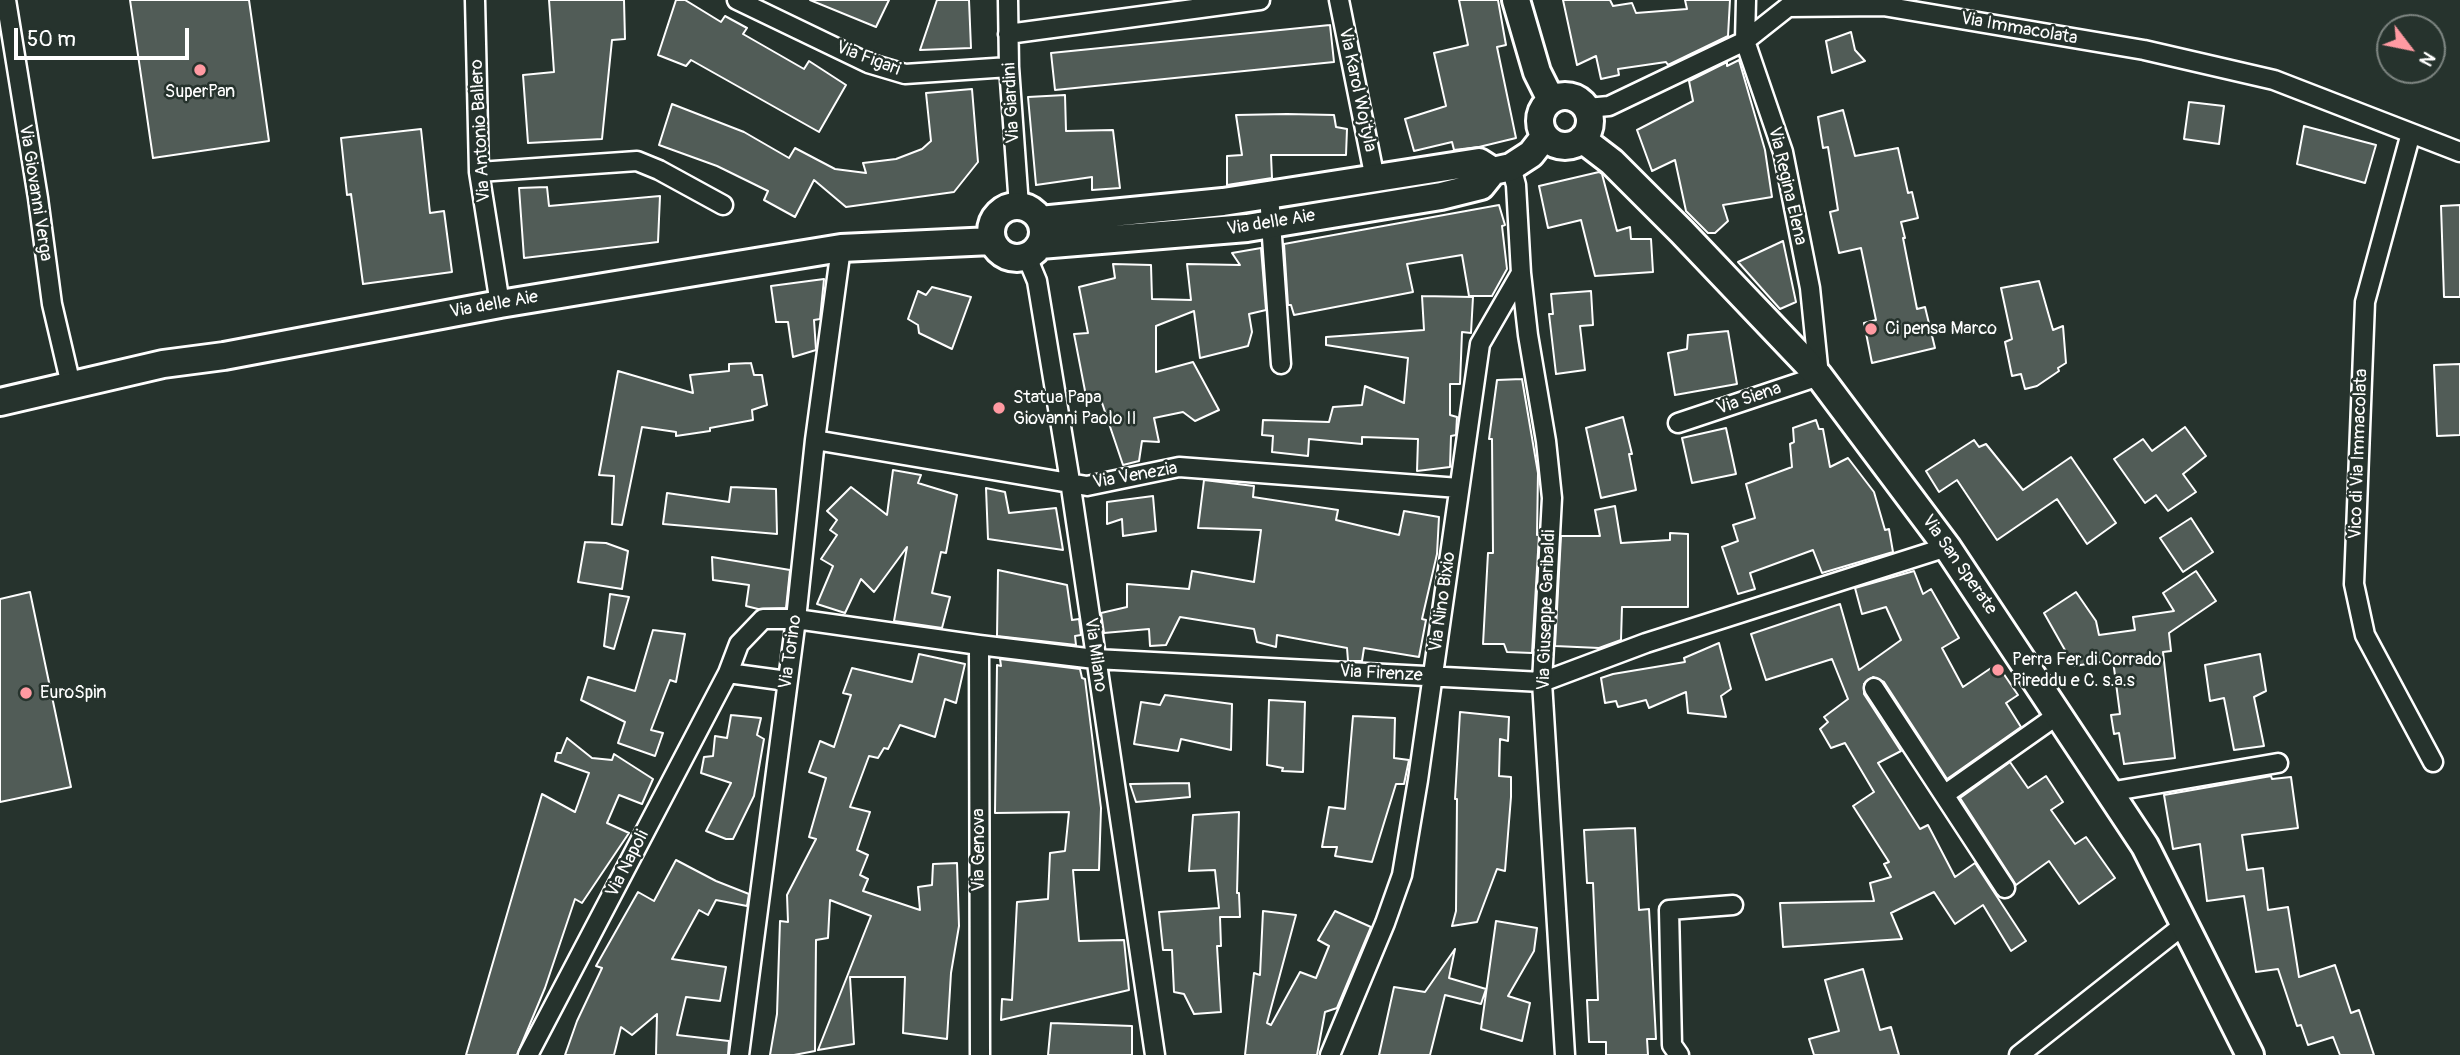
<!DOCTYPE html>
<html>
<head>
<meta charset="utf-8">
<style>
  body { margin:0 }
  #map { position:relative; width:2460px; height:1055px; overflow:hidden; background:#26332d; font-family:Pangolin,sans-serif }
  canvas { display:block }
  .north { position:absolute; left:2376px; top:14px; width:70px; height:70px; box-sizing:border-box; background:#26332d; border:2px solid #7d8581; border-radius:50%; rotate:122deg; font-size:19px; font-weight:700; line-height:28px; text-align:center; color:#fff }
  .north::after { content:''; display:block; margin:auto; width:24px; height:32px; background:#ff9aa2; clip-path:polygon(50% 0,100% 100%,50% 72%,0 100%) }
  .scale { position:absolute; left:14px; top:28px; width:175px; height:32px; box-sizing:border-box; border:4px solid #fff; border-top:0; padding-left:9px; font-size:21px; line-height:24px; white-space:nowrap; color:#fff; -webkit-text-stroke:5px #26332d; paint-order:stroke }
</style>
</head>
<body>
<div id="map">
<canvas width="2460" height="1055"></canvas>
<div class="north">N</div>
<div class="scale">50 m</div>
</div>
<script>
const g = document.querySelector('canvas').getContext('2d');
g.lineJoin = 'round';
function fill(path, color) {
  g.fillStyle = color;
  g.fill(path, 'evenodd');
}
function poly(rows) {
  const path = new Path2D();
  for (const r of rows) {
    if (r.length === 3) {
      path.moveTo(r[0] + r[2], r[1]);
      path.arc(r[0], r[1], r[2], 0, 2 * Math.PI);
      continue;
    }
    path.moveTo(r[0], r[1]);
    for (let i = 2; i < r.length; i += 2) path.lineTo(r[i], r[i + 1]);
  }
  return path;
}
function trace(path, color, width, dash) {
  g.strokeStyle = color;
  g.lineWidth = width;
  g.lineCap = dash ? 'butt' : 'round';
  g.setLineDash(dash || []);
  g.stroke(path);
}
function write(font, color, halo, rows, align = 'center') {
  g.font = font + ' Pangolin,sans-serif';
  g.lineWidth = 5;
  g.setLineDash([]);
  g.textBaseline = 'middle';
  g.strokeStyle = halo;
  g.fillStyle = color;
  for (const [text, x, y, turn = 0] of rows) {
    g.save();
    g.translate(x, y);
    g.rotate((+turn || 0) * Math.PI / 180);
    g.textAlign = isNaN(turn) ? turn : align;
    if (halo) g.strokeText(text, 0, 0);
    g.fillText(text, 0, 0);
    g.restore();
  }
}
const building = poly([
  [130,0,249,0,269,141,153,158,130,0],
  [549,0,624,0,625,39,612,40,602,139,528,143,523,75,554,72,549,0],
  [676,0,685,0,721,22,725,16,747,28,743,34,804,69,809,61,846,85,819,132,691,60,686,66,658,55,676,0],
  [810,0,889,0,876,27,810,0],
  [937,0,969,0,971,48,920,50,937,0],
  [1459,0,1498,0,1506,45,1497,47,1516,138,1479,147,1454,150,1452,142,1414,151,1405,119,1446,106,1434,53,1468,45,1459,0],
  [1563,0,1610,0,1613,6,1632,3,1636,13,1687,9,1685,0,1730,0,1728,36,1668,65,1666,62,1618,69,1619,75,1601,79,1596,56,1577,65,1563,0],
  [1330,25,1334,62,1055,90,1051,53,1330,25],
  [1851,32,1855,50,1865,61,1832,73,1826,41,1851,32],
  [1739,60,1765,150,1772,197,1723,205,1728,221,1715,233,1708,233,1686,211,1675,160,1652,171,1637,130,1693,101,1689,81,1727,62,1727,66,1739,60],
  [972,89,978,162,954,192,846,207,814,180,795,217,764,200,768,191,717,166,659,145,672,104,744,132,789,158,795,148,835,169,866,173,863,163,896,159,922,149,931,141,926,93,972,89],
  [1065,95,1066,131,1113,130,1120,188,1092,190,1092,177,1036,185,1028,97,1065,95],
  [2189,102,2224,106,2219,144,2184,139,2189,102],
  [1843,110,1855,156,1898,148,1908,193,1912,192,1918,218,1901,222,1905,238,1903,238,1917,309,1925,307,1935,348,1872,363,1864,323,1876,320,1861,248,1839,253,1830,212,1838,210,1828,147,1823,148,1818,117,1843,110],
  [1287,114,1334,115,1336,127,1347,129,1346,155,1271,155,1272,178,1227,185,1227,156,1242,155,1236,115,1287,114],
  [2304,126,2376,145,2365,183,2297,164,2304,126],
  [421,129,430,213,444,211,452,272,363,284,351,194,347,195,341,138,421,129],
  [1599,172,1602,174,1617,231,1630,227,1631,239,1651,239,1653,272,1595,276,1581,220,1548,228,1539,186,1599,172],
  [547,187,549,206,660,196,658,242,524,258,519,188,547,187],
  [1499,205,1505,225,1502,226,1507,269,1492,296,1469,296,1462,255,1407,264,1413,292,1294,315,1291,305,1288,305,1284,244,1499,205],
  [2460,205,2460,297,2444,297,2441,206,2460,205],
  [1783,241,1796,302,1780,309,1738,262,1783,241],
  [1261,248,1266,310,1249,314,1252,332,1248,346,1200,358,1194,311,1156,326,1156,372,1193,362,1219,410,1195,421,1183,412,1154,418,1159,442,1142,441,1139,461,1123,465,1100,397,1086,396,1074,334,1088,333,1079,287,1115,278,1113,264,1151,265,1152,299,1191,300,1187,264,1240,265,1232,253,1261,248],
  [824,279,820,319,814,320,816,350,793,357,788,322,776,322,771,286,824,279],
  [2039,281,2053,330,2063,326,2066,363,2058,368,2059,371,2037,386,2025,389,2021,374,2012,376,2005,342,2012,339,2001,288,2039,281],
  [932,287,971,297,952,349,919,333,918,325,908,319,918,291,926,295,932,287],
  [1591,291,1593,325,1580,326,1585,370,1556,374,1549,314,1553,314,1551,294,1591,291],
  [1422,296,1473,297,1471,333,1462,332,1460,384,1450,384,1450,415,1457,417,1456,435,1451,436,1450,467,1417,471,1418,439,1362,437,1362,444,1309,439,1308,456,1272,452,1273,436,1262,435,1263,420,1329,422,1333,407,1362,405,1365,386,1404,403,1408,358,1326,345,1326,337,1424,330,1422,296],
  [1728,331,1737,384,1675,395,1668,353,1687,349,1688,335,1728,331],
  [751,363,754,375,762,375,767,405,752,410,753,420,710,428,710,431,676,436,676,432,642,427,622,525,612,524,614,476,599,475,618,371,693,393,690,375,729,371,729,364,751,363],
  [2460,364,2460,435,2437,436,2434,365,2460,364],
  [1522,379,1538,473,1537,535,1539,535,1532,653,1507,652,1504,644,1483,644,1488,553,1493,553,1492,439,1489,439,1497,380,1522,379],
  [1623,417,1632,454,1629,454,1636,490,1601,498,1586,428,1623,417],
  [1816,420,1819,429,1823,429,1830,467,1848,458,1874,492,1885,530,1889,529,1893,552,1822,573,1813,550,1750,573,1755,589,1738,594,1722,547,1738,541,1733,525,1755,518,1746,484,1792,467,1790,444,1794,442,1793,428,1816,420],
  [2185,427,2206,456,2183,474,2196,492,2168,511,2156,495,2145,503,2114,459,2143,439,2152,451,2185,427],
  [1726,428,1736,474,1692,483,1682,438,1726,428],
  [1974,440,1979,447,1986,444,2023,490,2071,457,2116,523,2087,544,2057,499,1997,540,1957,480,1939,492,1926,471,1974,440],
  [893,470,921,475,918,483,957,495,946,553,941,552,932,593,950,597,942,628,894,621,907,547,874,592,861,579,845,613,817,604,833,566,821,559,837,535,830,530,837,520,827,511,851,487,887,515,893,470],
  [1204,480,1254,486,1253,497,1338,510,1336,520,1399,535,1404,511,1439,517,1437,554,1422,619,1426,620,1419,657,1364,648,1362,661,1348,661,1347,648,1277,635,1276,647,1257,642,1254,629,1180,617,1166,645,1150,646,1149,629,1104,633,1101,613,1127,607,1127,584,1189,589,1192,571,1254,582,1261,530,1198,528,1204,480],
  [731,487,776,489,777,534,663,524,667,493,729,502,731,487],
  [986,488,1005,492,1009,513,1056,508,1063,550,988,539,986,488],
  [1153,496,1156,531,1123,536,1122,519,1107,524,1107,502,1153,496],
  [1615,506,1621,543,1670,540,1670,533,1688,534,1688,607,1622,607,1621,640,1599,648,1555,646,1561,536,1600,536,1595,510,1615,506],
  [2191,518,2213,552,2183,572,2160,538,2191,518],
  [585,542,606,543,628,551,622,589,578,582,585,542],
  [712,557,790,570,786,608,758,609,746,606,749,585,713,580,712,557],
  [998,570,1067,585,1072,620,1079,619,1081,635,1075,636,1076,645,997,636,998,570],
  [1914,571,1923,594,1931,589,1959,638,1942,648,1963,687,1997,664,2018,695,2006,703,2021,727,1947,779,1884,682,1873,677,1864,684,1864,694,1901,751,1878,763,1920,829,1928,825,1955,877,1975,863,2026,941,2011,951,1983,905,1955,924,1934,892,1891,913,1902,939,1783,947,1780,903,1874,901,1870,883,1891,877,1884,864,1889,862,1853,806,1874,792,1845,743,1831,748,1820,729,1828,722,1824,717,1848,699,1832,659,1766,680,1751,634,1840,604,1859,670,1901,640,1886,607,1862,614,1855,588,1914,571],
  [2196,571,2216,601,2169,633,2171,651,2163,652,2175,758,2124,764,2119,733,2114,734,2111,715,2120,714,2113,660,2074,666,2044,613,2076,592,2096,621,2099,635,2135,630,2133,617,2174,611,2163,593,2196,571],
  [30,592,71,787,0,802,0,599,30,592],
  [610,594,629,597,614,649,604,646,610,594],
  [653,630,685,634,676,682,670,680,651,730,663,733,655,756,618,743,625,722,581,700,588,677,635,691,653,630],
  [1719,643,1731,689,1721,696,1726,717,1688,713,1686,692,1649,708,1646,700,1618,707,1616,701,1605,703,1601,678,1613,674,1685,662,1684,658,1719,643],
  [919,654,965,664,956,703,945,699,935,737,900,725,888,749,884,748,878,758,869,756,850,807,870,812,857,850,868,855,860,875,868,879,863,891,920,910,918,887,932,885,933,864,957,863,959,926,951,973,947,1039,903,1033,905,977,850,977,854,1044,818,1050,871,916,830,900,828,938,816,940,815,1051,794,1055,770,1055,777,1014,780,921,788,922,787,895,816,839,809,837,826,778,809,772,820,741,834,747,851,695,843,693,852,668,912,682,919,654],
  [2260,654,2266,691,2254,697,2264,746,2234,750,2224,698,2210,701,2205,665,2260,654],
  [1000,659,1080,669,1082,678,1085,679,1101,808,1099,870,1073,870,1079,941,1124,940,1129,990,1001,1020,1002,999,1012,1000,1017,902,1048,899,1050,853,1065,851,1069,812,995,813,997,665,1001,666,1000,659],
  [1165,695,1232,704,1231,750,1181,739,1178,751,1134,744,1141,702,1160,705,1165,695],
  [1269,700,1305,702,1303,772,1282,771,1283,768,1267,765,1269,700],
  [1460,712,1509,717,1508,741,1500,739,1499,776,1511,777,1511,797,1505,871,1497,869,1477,922,1452,926,1456,911,1457,799,1455,799,1460,712],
  [731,715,761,718,757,735,764,739,754,796,733,839,726,839,706,831,731,783,701,773,704,757,713,756,715,736,727,738,731,715],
  [1353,716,1395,718,1394,758,1409,760,1404,784,1396,784,1372,862,1335,856,1337,847,1322,847,1329,807,1345,809,1353,716],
  [567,738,592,758,612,760,614,754,653,779,642,804,619,795,607,823,629,833,582,903,575,899,545,988,517,1055,466,1055,542,794,575,812,589,773,555,761,557,753,561,753,567,738],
  [2010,762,2028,788,2046,776,2063,802,2051,810,2075,844,2086,837,2115,878,2079,904,2049,861,2016,885,1960,798,2010,762],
  [2271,776,2272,779,2291,777,2298,828,2242,835,2247,870,2263,868,2268,910,2288,907,2299,977,2335,965,2351,1013,2359,1010,2374,1055,2340,1055,2333,1037,2308,1045,2301,1025,2297,1026,2278,969,2256,972,2244,896,2207,901,2200,844,2173,849,2164,795,2271,776],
  [1189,783,1190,797,1136,802,1130,784,1189,783],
  [1239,812,1237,893,1239,893,1240,917,1220,917,1221,946,1217,946,1221,1012,1194,1014,1184,994,1174,992,1172,950,1163,950,1159,912,1219,908,1215,870,1189,871,1193,815,1239,812],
  [1635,828,1639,910,1649,909,1656,1039,1647,1039,1648,1055,1606,1055,1606,1042,1589,1042,1587,1000,1598,1000,1593,883,1587,883,1584,830,1635,828],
  [676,860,716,881,749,894,747,906,716,900,708,915,699,910,672,959,726,967,720,1001,686,997,677,1035,729,1041,728,1055,656,1055,657,1014,632,1035,621,1027,614,1055,565,1055,577,1021,602,968,596,966,638,892,654,901,676,860],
  [1263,911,1296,915,1267,1023,1271,1025,1300,972,1316,978,1329,946,1318,940,1335,911,1371,927,1337,1008,1325,1012,1317,1055,1245,1055,1254,973,1260,975,1263,911],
  [1496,921,1537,928,1534,951,1508,996,1530,1003,1522,1041,1481,1029,1496,921],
  [1455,949,1449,978,1486,989,1481,1004,1445,995,1430,1055,1379,1055,1394,987,1425,992,1455,949],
  [1863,969,1880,1030,1891,1027,1899,1055,1814,1055,1809,1039,1839,1031,1825,980,1863,969],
  [1051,1023,1132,1026,1132,1055,1048,1055,1051,1023]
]);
const street = poly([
  [6,0,38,198,52,304,71,385],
  [475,0,479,172,500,304],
  [737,0,868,63,905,74,1009,67],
  [1008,0,1009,67,1019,206],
  [1339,0,1375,179],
  [1008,34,1260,0],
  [1587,108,1609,106,1745,41,1788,7,1883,6,2144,50,2274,80,2460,152],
  [2411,133,2365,302,2354,584,2365,635,2433,762],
  [1511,167,1516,185,1521,273,1528,335,1546,441,1552,498,1542,682,1565,1055],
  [479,172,637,161,659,170,723,205],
  [1269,195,1281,364],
  [1027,257,1037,281,1070,481,1155,1055],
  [1678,423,1819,376,1810,288,1783,152,1745,41,1746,0],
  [815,440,1087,486,1179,467,1459,488],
  [979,645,980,1055],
  [787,681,728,673,739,644,763,619,796,619,979,645,1095,659,1542,682,1646,643,1947,547],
  [1874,688,2005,888],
  [2109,792,2278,763],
  [1944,795,2059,714],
  [528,1055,728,673],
  [739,1055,796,619,815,440,841,248],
  [1330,1055,1385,923,1402,875,1418,780,1480,344,1521,273],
  [1679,1055,1672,1045,1669,910,1733,905],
  [2019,1055,2185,924]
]);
const secondary = poly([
  [1516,0,1537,72,1551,100],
  [1565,121,25],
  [1582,139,1612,162,1682,232,1819,376,1947,547,2145,846,2250,1055],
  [1017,232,26],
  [1040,220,1223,202,1479,162,1493,171],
  [1040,245,1247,228,1441,196,1481,186,1493,171,1511,167,1531,154,1545,136],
  [0,402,163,364,224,356,500,304,841,248,992,241]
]);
const markers = [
  [200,70,7,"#ff9aa2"],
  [1871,329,7,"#ff9aa2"],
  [999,408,7,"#ff9aa2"],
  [1998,670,7,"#ff9aa2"],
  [26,693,7,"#ff9aa2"]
];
const streetNames = [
  ["Via Immacolata",2019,29,10],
  ["Via Figari",868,59,21],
  ["Via Karol Wojtyla",1357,90,78],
  ["Via Giardini",1012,103,-93],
  ["Via Antonio Ballero",481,131,-93],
  ["Via Regina Elena",1787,186,77],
  ["Via Giovanni Verga",35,193,81],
  ["Via delle Aie",1271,223,-9],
  ["Via delle Aie",494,305,-10],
  ["Via Siena",1749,399,-19],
  ["Vico di Via Immacolata",2359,454,-88],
  ["Via Venezia",1135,476,-10],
  ["Via San Sperate",1959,565,55],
  ["Via Nino Bixio",1443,602,-82],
  ["Via Giuseppe Garibaldi",1547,610,-88],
  ["Via Torino",791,652,-82],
  ["Via Milano",1095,655,82],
  ["Via Firenze",1381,674,3],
  ["Via Genova",979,850,-90],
  ["Via Napoli",628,864,-63]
];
const poiNames = [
  ["SuperPan",200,92,"center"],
  ["Ci pensa Marco",1885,329],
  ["Statua Papa",1013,398],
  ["Giovanni Paolo II",1013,419],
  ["Perra Fer di Corrado",2012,660],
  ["Pireddu e C. s.a.s",2012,681],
  ["EuroSpin",40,693]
];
fill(building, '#515c57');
trace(building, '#fff', 2);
trace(street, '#fff', 23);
trace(secondary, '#fff', 32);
trace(street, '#26332d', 18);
trace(secondary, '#26332d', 26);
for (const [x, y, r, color] of markers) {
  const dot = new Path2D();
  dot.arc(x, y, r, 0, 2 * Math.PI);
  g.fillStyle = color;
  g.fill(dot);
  trace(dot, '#26332d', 2.5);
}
write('18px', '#fff', '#26332d', streetNames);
write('18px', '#fff', '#26332d', poiNames, 'left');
</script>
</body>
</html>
